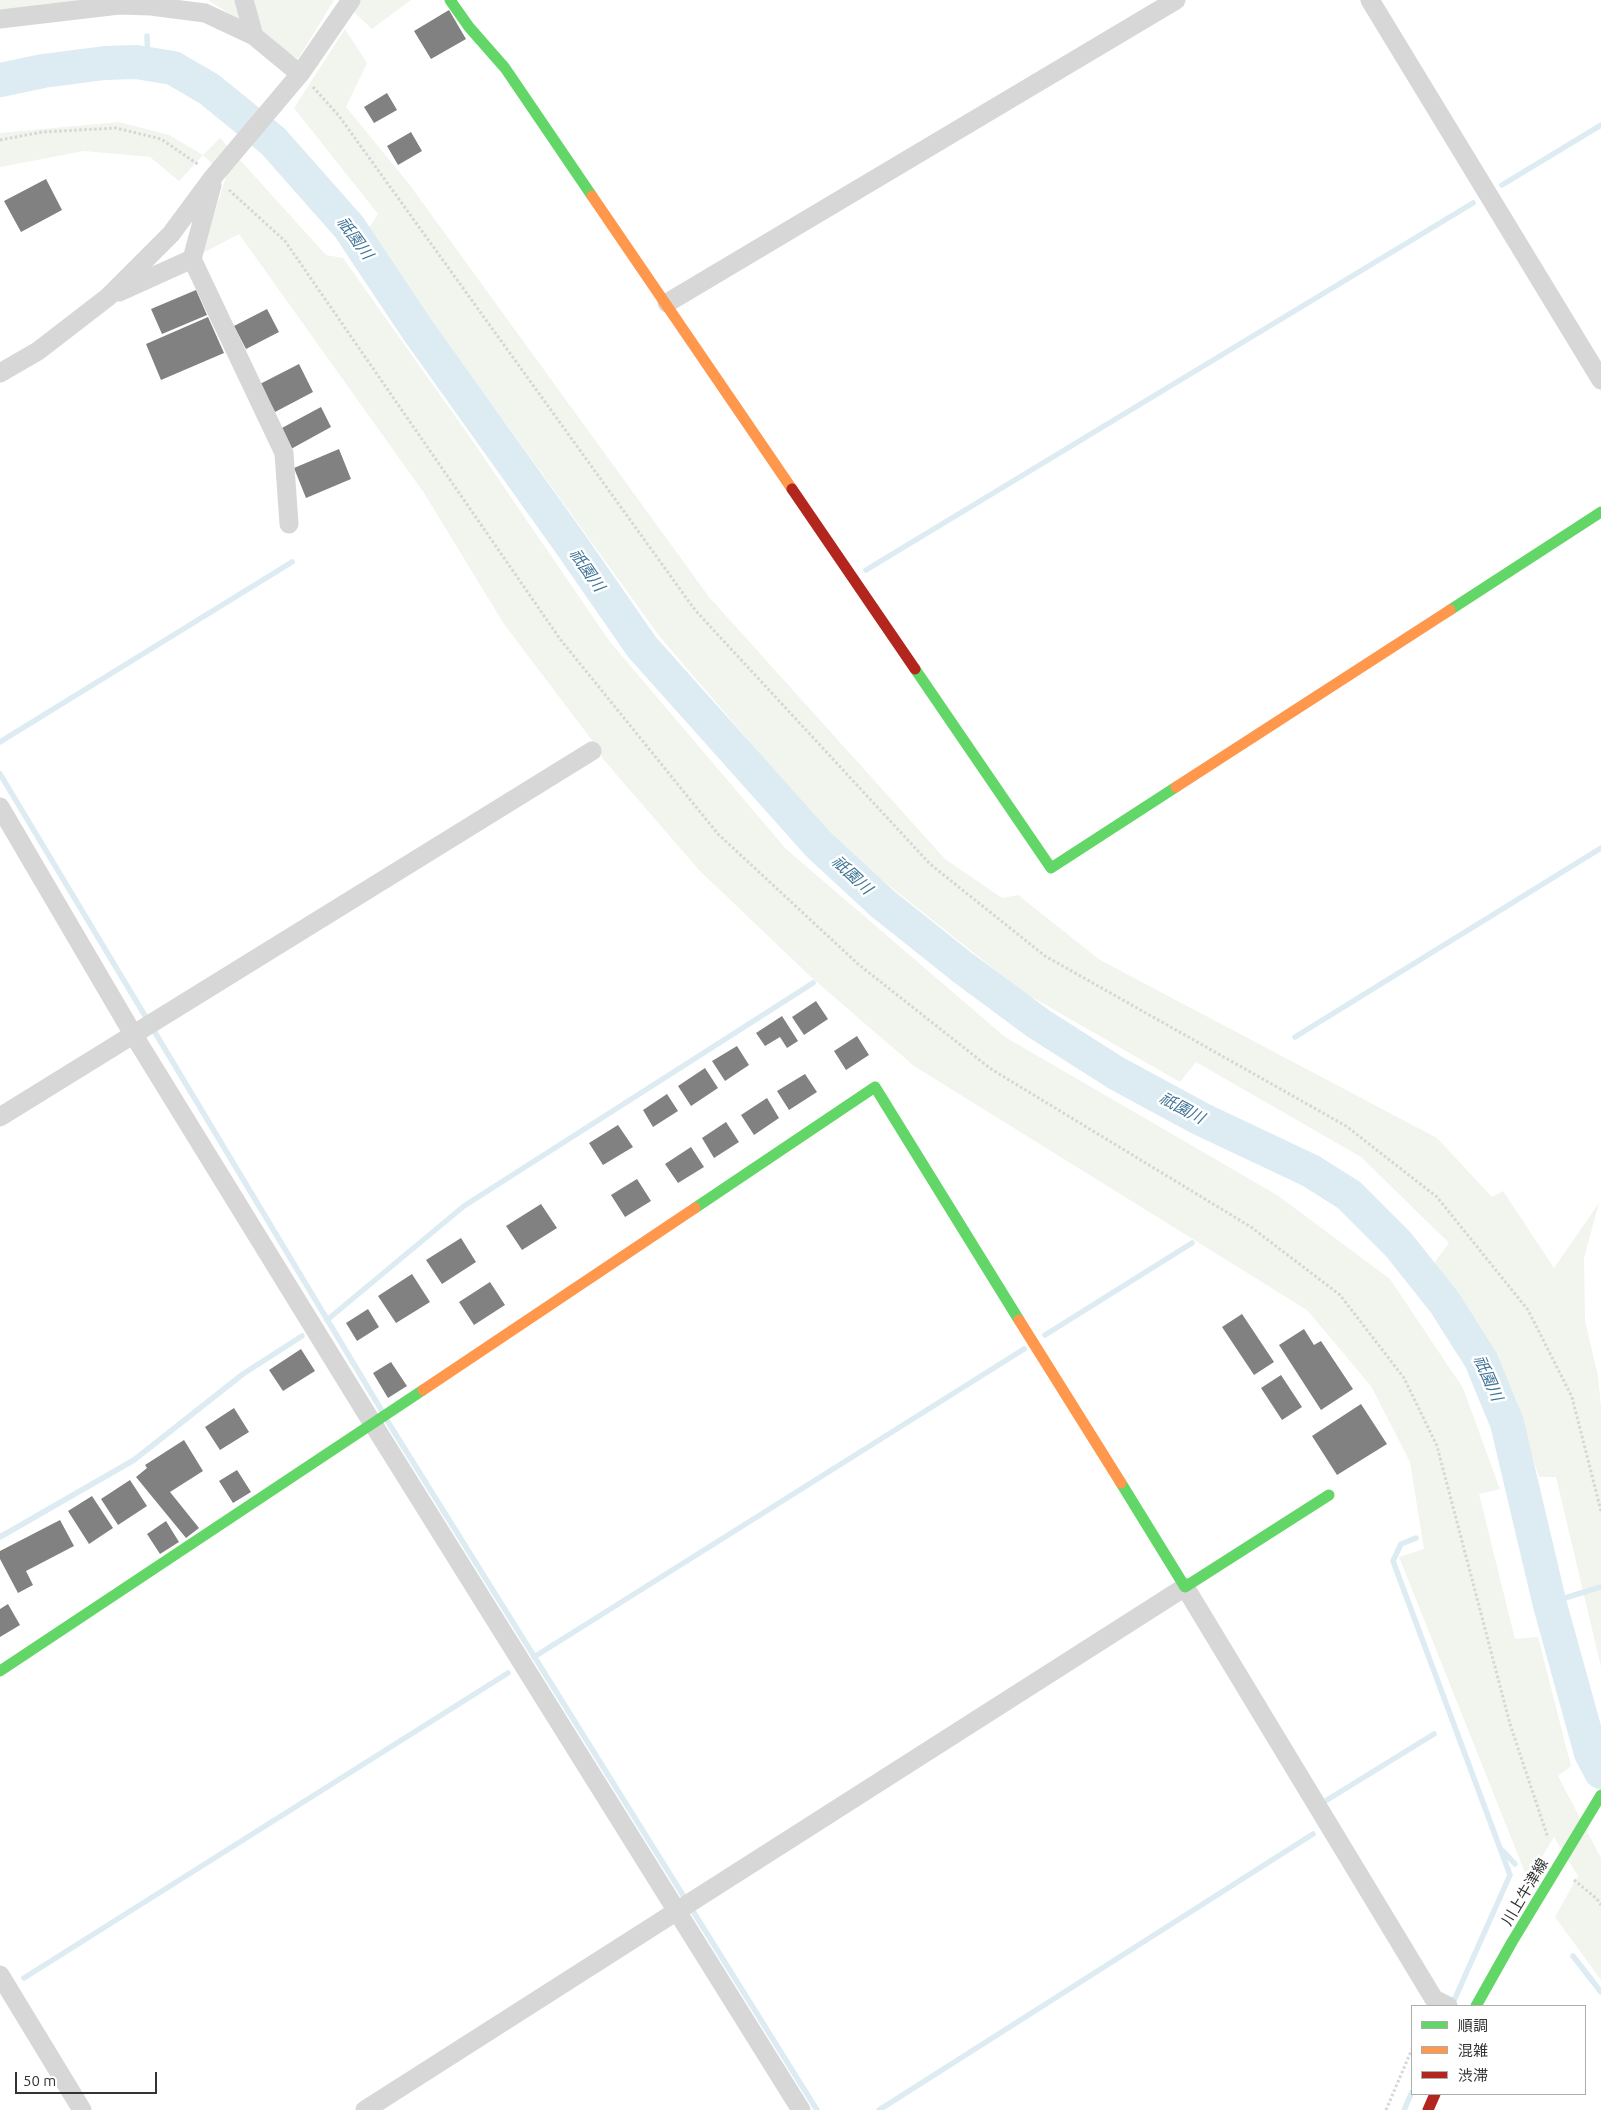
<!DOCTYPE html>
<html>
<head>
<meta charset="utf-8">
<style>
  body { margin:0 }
  #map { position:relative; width:1601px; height:2110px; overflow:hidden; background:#fff; font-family:Ubuntu,"Noto Sans JP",sans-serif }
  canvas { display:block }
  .legend { position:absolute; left:1411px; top:2005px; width:175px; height:90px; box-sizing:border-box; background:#fff; border:1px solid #adadad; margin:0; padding:6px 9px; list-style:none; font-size:15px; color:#333 }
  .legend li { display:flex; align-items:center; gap:10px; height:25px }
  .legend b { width:25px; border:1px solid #adadad }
  .scale { position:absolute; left:15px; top:2072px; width:142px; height:22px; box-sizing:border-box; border:2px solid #333; border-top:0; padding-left:6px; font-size:15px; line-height:18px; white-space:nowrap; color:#333; -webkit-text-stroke:4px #fff; paint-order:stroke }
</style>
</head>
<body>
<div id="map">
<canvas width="1601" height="2110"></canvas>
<ul class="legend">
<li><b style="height:6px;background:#63d668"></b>順調</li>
<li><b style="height:6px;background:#ff974d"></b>混雑</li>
<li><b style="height:6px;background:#b3261e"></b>渋滞</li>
</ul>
<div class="scale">50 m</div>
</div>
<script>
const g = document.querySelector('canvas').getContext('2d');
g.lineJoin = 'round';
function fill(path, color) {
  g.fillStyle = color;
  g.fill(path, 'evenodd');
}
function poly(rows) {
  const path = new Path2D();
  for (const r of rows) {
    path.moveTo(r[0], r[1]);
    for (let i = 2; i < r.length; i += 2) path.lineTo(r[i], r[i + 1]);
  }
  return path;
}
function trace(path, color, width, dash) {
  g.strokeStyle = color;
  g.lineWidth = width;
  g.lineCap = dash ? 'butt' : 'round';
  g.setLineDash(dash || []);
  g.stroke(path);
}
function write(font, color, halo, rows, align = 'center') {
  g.font = font + ' Ubuntu,"Noto Sans JP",sans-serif';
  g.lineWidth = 5;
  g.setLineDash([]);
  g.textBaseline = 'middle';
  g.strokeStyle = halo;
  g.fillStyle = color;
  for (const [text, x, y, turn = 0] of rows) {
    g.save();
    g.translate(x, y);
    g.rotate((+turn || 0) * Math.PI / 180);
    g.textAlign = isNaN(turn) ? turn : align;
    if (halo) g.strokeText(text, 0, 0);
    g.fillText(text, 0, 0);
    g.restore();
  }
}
const green = poly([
  [0,0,86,0,0,15],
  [208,0,334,0,298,59],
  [341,0,411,0,372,29],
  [345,29,367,63,346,107,409,184,709,597,945,859,1002,898,1018,895,1100,960,1437,1138,1492,1197,1503,1191,1554,1268,1599,1203,1584,1258,1585,1321,1598,1376,1601,1407,1601,1667,1556,1477,1539,1477,1506,1377,1434,1263,1449,1243,1361,1157,1196,1062,1180,1082,1023,992,838,845,660,637,367,231,378,214,294,108],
  [119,122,169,135,203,155,220,138,326,255,343,258,467,433,610,642,786,849,1005,1037,1277,1195,1390,1279,1463,1388,1500,1489,1479,1494,1515,1639,1538,1637,1571,1766,1558,1776,1601,1858,1601,1980,1555,1917,1578,1876,1554,1837,1528,1880,1399,1557,1424,1549,1410,1462,1371,1386,1307,1310,914,1066,811,977,699,870,603,759,591,739,504,624,424,493,239,234,201,254,226,177,203,155,179,181,150,157,84,151,0,167,0,133]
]);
const stream = poly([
  [147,36,148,64],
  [1502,185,1601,125],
  [866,570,1473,203],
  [0,742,292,562],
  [0,774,382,1411],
  [1295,1037,1601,848],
  [327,1320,464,1206,813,983],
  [1045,1335,1192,1243],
  [388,1422,817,2110],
  [0,1537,134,1460,243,1374,302,1336],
  [1416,1538,1401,1544,1393,1561,1510,1875,1452,2005],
  [1550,1605,1568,1597,1601,1587],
  [534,1657,1024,1349],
  [1327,1800,1434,1734],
  [1503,1851,1515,1864],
  [1573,1956,1601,1992],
  [24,1978,508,1673],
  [879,2110,1313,1834],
  [1404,2110,1412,2092]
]);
const river = poly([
  [0,80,43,71,105,63,136,62,173,68,209,89,273,141,349,227,417,329,572,546,642,647,819,845,883,904,962,967,1039,1024,1116,1073,1201,1119,1311,1171,1349,1195,1398,1244,1445,1303,1481,1360,1507,1423,1550,1605,1591,1753,1601,1772]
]);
const building = poly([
  [449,10,466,39,431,59,414,31],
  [387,93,397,110,374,123,364,107],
  [411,132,422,151,398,165,387,146],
  [46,179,62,210,21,232,4,201],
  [196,290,207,315,162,334,151,309],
  [267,309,279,332,246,349,234,326],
  [208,317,224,353,161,380,146,344],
  [299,364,313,392,275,412,260,384],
  [321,407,331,427,291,449,280,429],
  [339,449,351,479,306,498,294,468],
  [816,1001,828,1019,804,1035,792,1017],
  [782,1016,798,1041,787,1048,780,1037,765,1046,756,1033],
  [857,1036,869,1055,846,1070,834,1051],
  [737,1046,749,1065,725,1081,712,1061],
  [705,1068,718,1088,691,1106,678,1086],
  [805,1074,817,1092,789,1110,777,1091],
  [667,1094,678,1111,653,1127,643,1110],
  [767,1098,779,1118,754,1135,741,1115],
  [726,1122,739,1142,714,1158,702,1138],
  [618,1125,633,1147,603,1165,589,1143],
  [691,1147,704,1167,678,1183,665,1164],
  [637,1179,651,1201,625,1217,611,1195],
  [541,1204,557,1228,522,1250,506,1226],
  [461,1238,476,1262,442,1284,426,1260],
  [412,1274,430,1302,396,1323,378,1296],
  [490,1282,505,1305,474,1325,459,1302],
  [368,1309,379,1327,357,1341,346,1323],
  [1242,1314,1274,1362,1254,1375,1222,1327],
  [1304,1329,1314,1345,1321,1341,1353,1389,1321,1410,1279,1345],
  [301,1349,315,1371,283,1391,269,1370],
  [391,1362,407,1386,388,1398,373,1373],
  [1281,1375,1302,1407,1282,1420,1261,1388],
  [1361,1404,1387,1444,1337,1475,1312,1436],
  [234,1408,249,1432,220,1450,205,1427],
  [184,1440,203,1471,170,1492,199,1528,186,1538,136,1477,147,1468,145,1465],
  [237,1470,251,1492,233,1503,219,1481],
  [130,1480,147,1506,118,1525,101,1499],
  [92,1496,113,1528,89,1544,68,1511],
  [60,1520,74,1546,26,1571,33,1585,18,1593,0,1559,0,1551],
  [166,1521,179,1542,160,1554,147,1534],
  [8,1604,20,1625,0,1637,0,1609]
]);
const path = poly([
  [313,87,339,116,695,610,930,864,1045,956,1346,1126,1437,1197,1528,1310,1572,1397,1601,1511],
  [0,140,42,132,116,128,161,139,199,165],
  [229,190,285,241,560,639,718,834,858,964,991,1069,1251,1227,1340,1295,1404,1378,1437,1446,1510,1724,1548,1838],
  [1574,1880,1597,1899,1601,1905],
  [1386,2110,1412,2049]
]);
const street = poly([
  [244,0,254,36],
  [1370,0,1601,380],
  [0,19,119,5,151,6,205,13,254,36,300,74],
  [192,259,284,453,289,524],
  [119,292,192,259,212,185],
  [667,303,1176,0],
  [0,373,38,351,108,297,171,234,214,176,300,74,351,0],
  [0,807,133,1034,373,1424,801,2110],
  [0,1117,592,751],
  [0,1975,82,2110],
  [365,2110,1185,1587,1434,1999,1448,2006]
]);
const fast = poly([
  [450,0,469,27,505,68,592,196],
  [1450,610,1601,512],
  [915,669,1051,868,1176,787],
  [695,1208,875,1087,1019,1320],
  [1121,1483,1185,1587,1329,1495],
  [0,1671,423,1390],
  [1476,2006,1512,1942,1601,1795]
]);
const slow = poly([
  [592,196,792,489],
  [1176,787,1450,610],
  [1019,1320,1121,1483],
  [423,1390,695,1208]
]);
const jam = poly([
  [792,489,915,669],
  [1428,2110,1435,2094]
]);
const streetNames = [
  ["川上牛津線",1525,1892,-59]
];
const waterNames = [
  ["祇園川",355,238,54],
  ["祇園川",587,570,55],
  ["祇園川",852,875,43],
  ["祇園川",1182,1108,28],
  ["祇園川",1488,1378,66]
];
fill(green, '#f1f5ed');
trace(stream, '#ddebf3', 5.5);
trace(river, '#ddebf3', 34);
fill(building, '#818181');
trace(path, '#d6d6d6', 3, [2.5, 2.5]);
trace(street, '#d7d7d7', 19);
trace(fast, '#63d668', 11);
trace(slow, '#ff974d', 11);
trace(jam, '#b3261e', 11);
write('15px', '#333', '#fff', streetNames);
write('italic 16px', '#3f7597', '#fff', waterNames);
</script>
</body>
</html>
